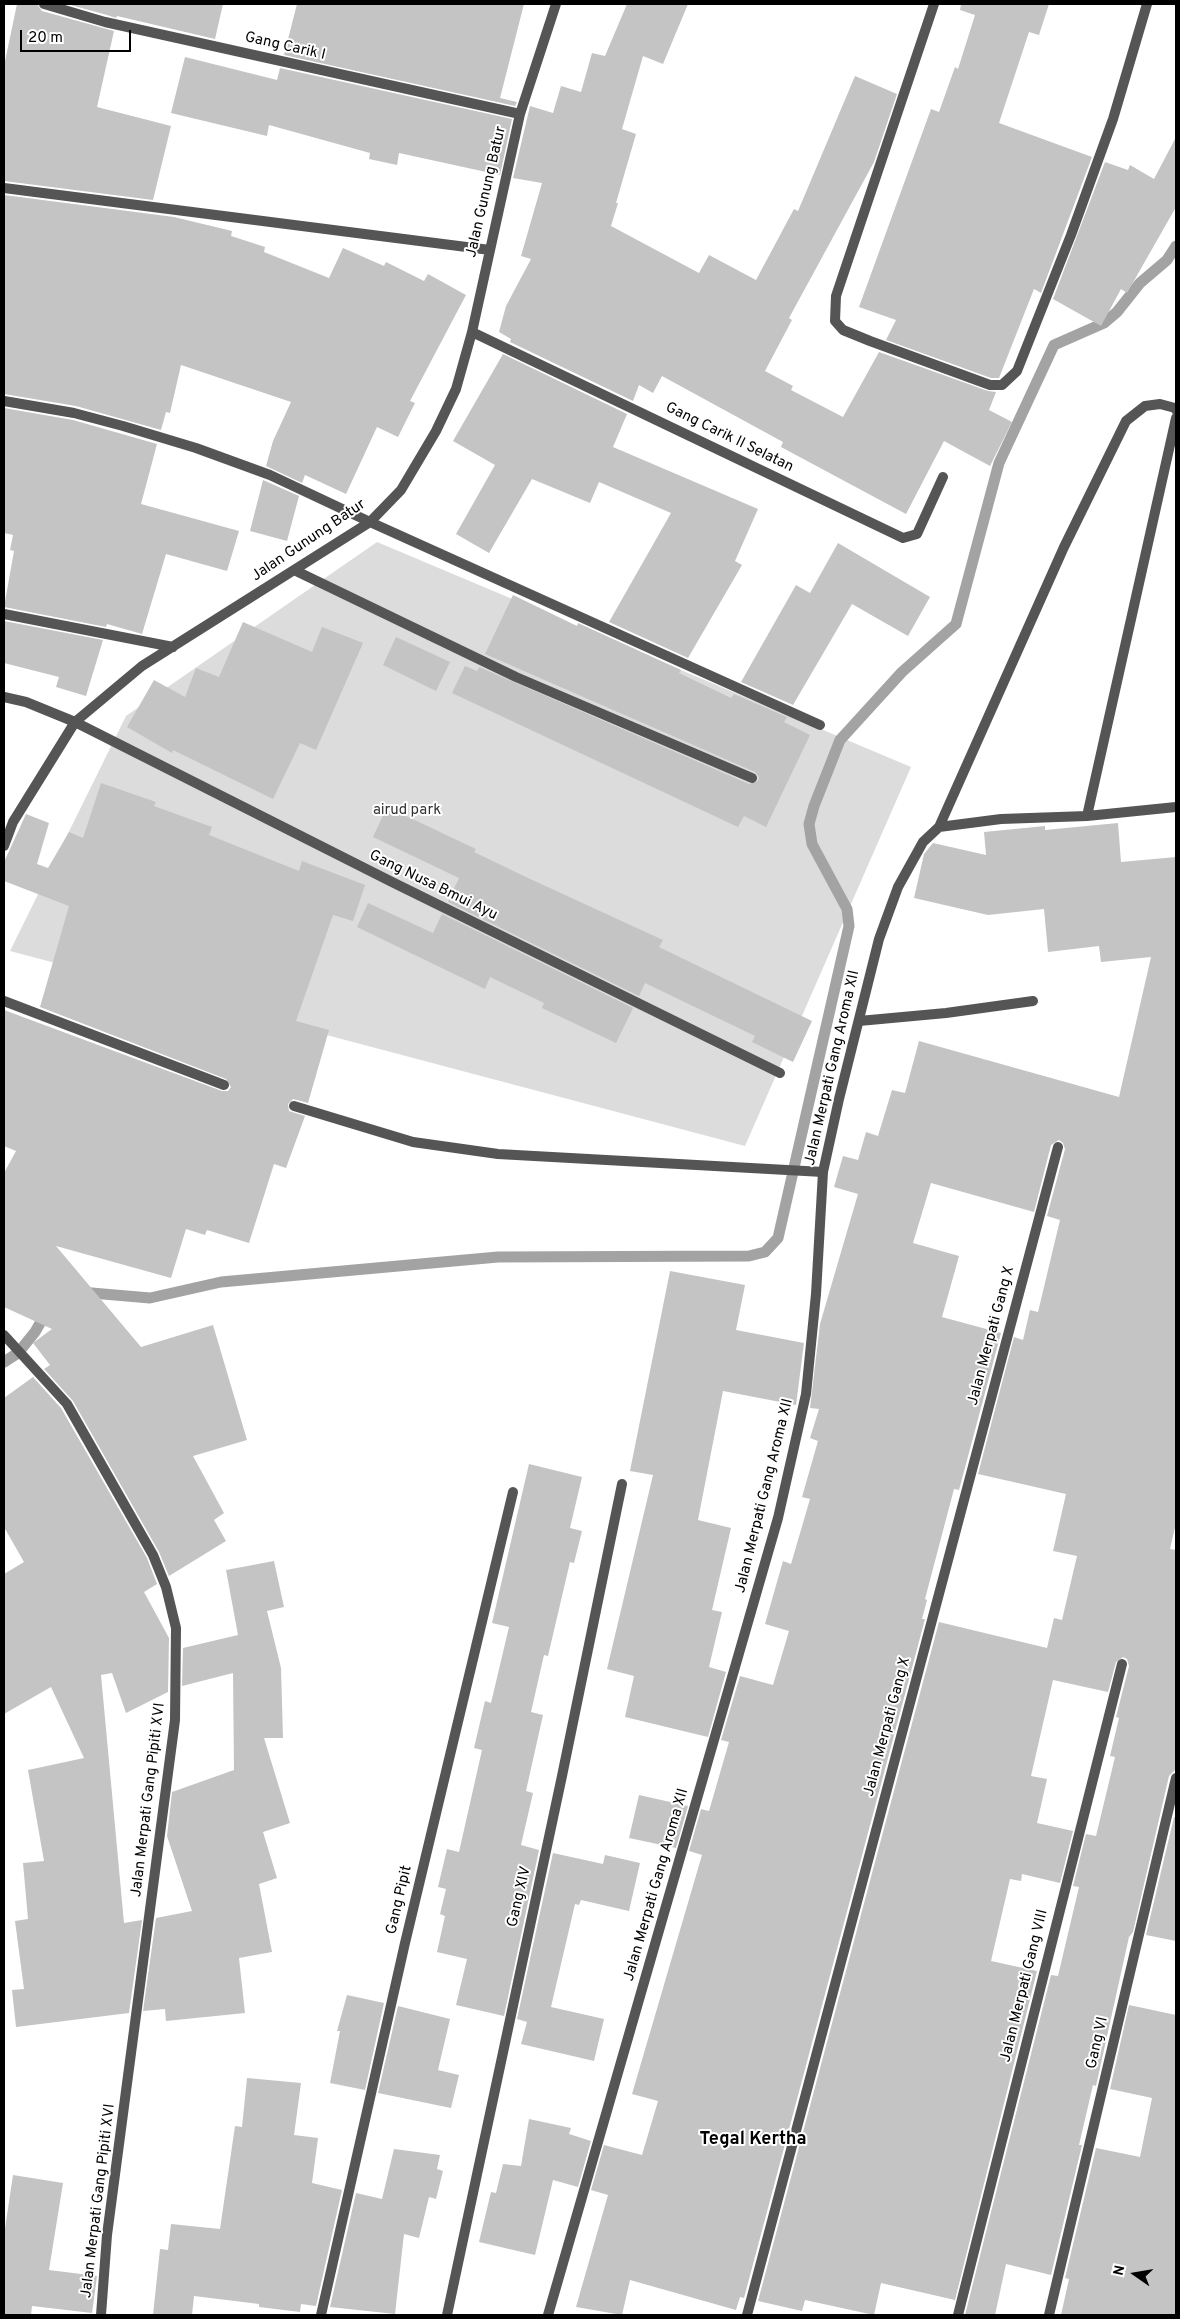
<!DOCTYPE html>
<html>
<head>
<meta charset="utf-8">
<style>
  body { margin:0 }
  #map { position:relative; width:1180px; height:2319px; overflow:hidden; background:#fff; font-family:Overpass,sans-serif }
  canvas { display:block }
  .frame { position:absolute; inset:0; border:5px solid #000; pointer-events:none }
  .north { position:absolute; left:1110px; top:2249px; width:50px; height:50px; -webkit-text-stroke:4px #fff; paint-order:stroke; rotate:283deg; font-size:14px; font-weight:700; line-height:20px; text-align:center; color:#000 }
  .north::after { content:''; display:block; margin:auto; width:18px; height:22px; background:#000; clip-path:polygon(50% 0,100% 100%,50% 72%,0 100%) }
  .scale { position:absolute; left:20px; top:30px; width:111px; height:22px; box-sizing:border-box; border:2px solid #000; border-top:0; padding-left:6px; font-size:15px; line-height:18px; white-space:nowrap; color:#000; -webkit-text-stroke:4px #fff; paint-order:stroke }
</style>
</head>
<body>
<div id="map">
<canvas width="1180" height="2319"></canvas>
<div class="frame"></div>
<div class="north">N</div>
<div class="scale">20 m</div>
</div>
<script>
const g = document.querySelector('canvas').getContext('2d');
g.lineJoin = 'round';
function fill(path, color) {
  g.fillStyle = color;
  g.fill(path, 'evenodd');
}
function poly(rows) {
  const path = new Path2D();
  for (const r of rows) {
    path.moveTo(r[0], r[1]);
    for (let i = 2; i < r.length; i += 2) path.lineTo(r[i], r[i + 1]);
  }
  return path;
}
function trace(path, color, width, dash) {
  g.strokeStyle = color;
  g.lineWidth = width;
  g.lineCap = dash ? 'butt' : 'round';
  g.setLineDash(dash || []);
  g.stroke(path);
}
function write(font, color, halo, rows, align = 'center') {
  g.font = font + ' Overpass,sans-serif';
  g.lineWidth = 4;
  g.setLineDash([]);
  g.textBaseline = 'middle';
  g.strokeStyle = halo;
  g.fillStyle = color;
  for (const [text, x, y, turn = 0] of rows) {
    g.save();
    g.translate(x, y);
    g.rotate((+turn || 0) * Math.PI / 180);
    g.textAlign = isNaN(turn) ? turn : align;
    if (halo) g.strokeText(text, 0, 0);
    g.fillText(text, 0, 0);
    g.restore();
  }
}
const green = poly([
  [377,542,911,767,745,1146,10,951,126,716]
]);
const stream = poly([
  [80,1292,150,1298,221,1282,498,1257,749,1256,765,1252,778,1238,849,926,847,909,812,844,809,824,814,806,840,740,902,672,956,624,999,463,1054,345,1104,323,1117,312,1140,283,1167,260,1176,246],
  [4,1362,18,1353,35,1332,47,1311]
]);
const building = poly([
  [17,4,37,4,42,11,114,31,97,107,171,126,153,200,4,181,4,66],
  [67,4,223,4,215,39,117,16,116,18,107,15],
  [297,4,524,4,500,98,517,102,515,106,284,55],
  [627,4,688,4,663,64,643,56,622,129,636,134,616,203,618,203,611,226,699,273,709,255,756,280,794,209,798,211,855,76,897,94,874,162,789,318,792,320,765,371,793,386,791,390,843,417,879,352,988,391,996,392,989,410,1012,422,990,466,944,441,906,514,781,447,783,442,662,376,653,393,639,385,633,401,510,342,511,339,499,332,506,306,531,259,521,256,542,183,513,178,530,106,553,113,561,86,581,92,592,53,605,56],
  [961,4,1049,4,1039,35,1029,32,999,123,1092,157,1041,293,1034,289,999,378,991,378,886,340,896,320,859,307,931,109,939,112,955,67,958,69,975,15,960,10],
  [185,57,277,80,280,68,512,119,500,175,399,153,397,165,369,159,370,153,269,125,267,136,171,113],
  [1176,137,1176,207,1127,293,1121,289,1101,326,1053,299,1105,162,1128,170,1130,165,1154,179],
  [4,195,174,217,232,231,231,236,265,247,264,252,329,278,343,248,384,266,386,262,424,281,428,274,466,295,410,401,415,403,398,437,377,427,346,494,305,475,302,483,266,466,273,441,291,402,181,365,170,413,166,412,161,430,76,406,4,394],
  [503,354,627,414,613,447,758,509,735,561,742,565,688,658,609,622,671,513,599,482,590,503,532,479,489,553,456,534,495,465,453,441],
  [4,408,73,420,157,444,141,504,239,531,227,571,166,554,142,634,107,624,106,627,4,607,14,551,10,550,13,535,4,533],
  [263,480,299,496,287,541,250,531],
  [838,543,930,597,908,636,852,604,793,705,741,682,796,585,810,593],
  [513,595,577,626,578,623,681,670,679,673,731,698,734,694,787,717,784,722,810,735,766,827,744,816,738,827,452,693,465,666,477,671,479,667,749,784,758,781,759,777,755,772,485,654],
  [4,621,103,640,86,696,56,687,59,677,4,663],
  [243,622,312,652,322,627,363,643,316,750,300,743,273,799,173,750,172,753,127,727,154,680,185,697,196,668,219,677],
  [396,637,450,662,436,691,383,665],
  [101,783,156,802,154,806,212,827,209,835,299,871,302,861,365,885,353,921,333,915,296,1021,329,1030,308,1103,293,1099,288,1104,289,1111,305,1116,286,1168,274,1164,249,1243,207,1230,205,1235,186,1229,171,1278,56,1246,141,1347,213,1325,247,1440,193,1456,224,1513,214,1520,226,1541,169,1576,159,1552,73,1401,44,1369,50,1365,33,1343,52,1329,4,1307,4,1173,16,1151,4,1146,4,1010,222,1091,228,1091,231,1087,226,1079,40,1007,69,906,4,881,4,862,26,814,49,823,37,864,48,868,69,832,83,838],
  [387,807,476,849,474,852,528,878,663,940,659,947,812,1021,793,1062,752,1042,755,1036,645,983,639,996,448,902,459,878,373,837],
  [1118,823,1121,862,1176,857,1176,1523,1170,1549,1176,1550,1176,1769,1169,1776,1133,1932,1129,1937,1096,2086,1093,2085,1079,2145,1082,2145,1051,2275,1006,2264,995,2315,965,2315,1051,1975,1058,1976,1079,1887,1073,1886,1086,1834,1096,1836,1115,1757,1110,1756,1119,1718,1116,1717,1129,1666,1127,1659,1123,1657,1116,1662,1108,1692,1053,1680,1031,1776,1047,1779,1037,1823,1073,1831,1060,1883,1022,1874,1021,1881,1010,1879,991,1961,1037,1971,955,2300,881,2283,874,2315,805,2300,802,2311,758,2301,939,1622,1047,1648,1054,1618,1062,1620,1077,1556,1053,1551,1066,1494,978,1474,1014,1337,1023,1340,1030,1310,1038,1312,1060,1220,1047,1216,1065,1149,1063,1143,1059,1140,1051,1145,1034,1212,931,1183,913,1243,959,1256,942,1317,1001,1333,959,1490,954,1489,925,1599,927,1600,922,1619,925,1619,744,2298,740,2297,736,2310,630,2280,622,2315,576,2307,608,2195,591,2190,604,2145,642,2155,658,2101,632,2094,702,1855,689,1851,701,1809,709,1811,729,1742,721,1740,740,1676,773,1685,789,1631,765,1624,783,1561,791,1564,810,1499,802,1497,818,1441,810,1438,819,1409,810,1408,820,1324,858,1194,834,1187,843,1156,858,1160,866,1132,878,1136,892,1090,905,1093,919,1041,1119,1097,1151,957,1101,962,1099,946,1048,952,1044,909,988,915,914,898,924,854,933,843,986,855,984,832,1045,826,1045,830],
  [368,903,433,933,442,914,633,1008,616,1043,542,1008,544,1003,490,977,485,989,357,927],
  [670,1271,745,1285,736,1330,804,1343,796,1405,723,1391,698,1520,731,1528,712,1610,722,1612,709,1667,726,1672,708,1737,625,1717,634,1676,607,1669,653,1475,630,1471],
  [33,1377,61,1408,147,1558,157,1584,144,1592,169,1638,168,1692,126,1713,112,1673,101,1675,124,1923,142,1920,129,2013,16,2027,12,1990,24,1989,15,1921,28,1919,23,1863,44,1861,28,1770,84,1758,51,1687,4,1714,4,1574,24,1562,4,1527,4,1398],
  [529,1464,582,1477,570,1528,582,1531,574,1563,570,1562,548,1656,544,1655,531,1712,543,1715,526,1791,533,1793,521,1845,539,1850,504,2016,456,2005,467,1959,437,1952,445,1916,440,1914,446,1889,438,1887,447,1849,459,1852,482,1750,474,1748,485,1701,491,1703,509,1627,492,1623],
  [274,1561,284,1607,267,1611,281,1668,283,1738,264,1738,290,1823,263,1832,277,1878,259,1884,272,1952,239,1958,245,2013,166,2021,165,2009,143,2011,156,1918,192,1911,167,1836,172,1792,234,1770,233,1673,182,1686,183,1648,238,1635,226,1570],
  [639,1795,688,1806,676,1848,629,1838],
  [1174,1817,1176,1817,1176,1941,1146,1935],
  [553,1853,603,1864,605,1855,640,1863,629,1911,581,1900,579,1905,575,1904,551,2007,604,2019,594,2061,521,2044,527,2022,517,2019],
  [347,1995,384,2003,365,2090,330,2083,340,2031,337,2031],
  [1129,2005,1176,2015,1176,2315,1061,2315,1069,2279,1065,2278,1096,2148,1140,2157,1152,2098,1110,2089],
  [398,2006,450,2019,438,2070,459,2075,451,2108,378,2093],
  [247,2078,301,2083,294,2135,318,2138,312,2183,342,2190,316,2306,301,2304,300,2312,259,2307,259,2304,194,2296,192,2315,153,2315,160,2249,168,2250,171,2224,220,2229,235,2126,242,2127],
  [529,2119,571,2128,569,2134,591,2141,578,2187,553,2180,535,2255,479,2242,491,2192,496,2193,503,2164,521,2166],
  [394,2149,440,2155,437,2169,443,2171,436,2199,429,2197,419,2238,404,2234,395,2314,330,2307,356,2193,382,2199],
  [13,2175,63,2183,49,2270,97,2276,92,2313,32,2306,31,2315,4,2315,4,2235]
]);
const minor = poly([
  [44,4,105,22,520,114],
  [934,4,836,296,835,321,843,330,870,341,990,385,1002,385,1017,371,1071,235,1113,119,1147,4],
  [4,188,490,250],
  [472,332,903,538,917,534,943,477],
  [4,401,74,413,123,426,196,448,270,475,370,522,820,725],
  [294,570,516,677,752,778],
  [4,614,173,647],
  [4,697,26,702,75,722,392,882,780,1073],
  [1087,816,1176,418],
  [939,827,1064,547,1126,421,1145,406,1160,404,1175,408,1176,410],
  [4,846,13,822,75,722,142,666,370,522,401,490,436,431,456,389,472,332,520,114,556,4],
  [4,1001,224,1085],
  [859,1021,946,1013,1033,1001],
  [294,1106,413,1142,498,1154,823,1172],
  [4,1335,67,1404,153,1555,166,1587,176,1628,175,1720,107,2235,101,2315],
  [321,2315,405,1943,513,1492],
  [447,2315,562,1776,622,1484],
  [548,2315,778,1518,806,1394,816,1294,823,1172,839,1099,879,939,898,887,923,842,939,827,1001,819,1087,816,1176,807],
  [747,2315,1058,1147],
  [958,2315,1122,1664],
  [1049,2315,1176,1778]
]);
const streetNames = [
  ["Gang Carik I",285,47,13],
  ["Jalan Gunung Batur",487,192,-77],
  ["Gang Carik II Selatan",729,438,26],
  ["Jalan Gunung Batur",309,541,-34],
  ["Gang Nusa Bmui Ayu",433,886,26],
  ["Jalan Merpati Gang Aroma XII",833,1068,-77],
  ["Jalan Merpati Gang X",992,1336,-75],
  ["Jalan Merpati Gang Aroma XII",765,1496,-76],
  ["Jalan Merpati Gang X",888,1727,-75],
  ["Jalan Merpati Gang Pipiti XVI",149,1800,-83],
  ["Jalan Merpati Gang Aroma XII",657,1885,-74],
  ["Gang XIV",520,1897,-77],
  ["Gang Pipit",400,1900,-77],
  ["Jalan Merpati Gang VIII",1025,1986,-76],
  ["Gang VI",1098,2043,-77],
  ["Jalan Merpati Gang Pipiti XVI",99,2201,-83]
];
const parkNames = [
  ["airud park",407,811]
];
const quarterNames = [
  ["Tegal Kertha",753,2140]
];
fill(green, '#dcdcdc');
trace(stream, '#a3a3a3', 11);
fill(building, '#c4c4c4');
trace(minor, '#555', 10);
write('15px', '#000', '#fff', streetNames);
write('15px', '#333', '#fff', parkNames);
write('bold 18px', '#000', '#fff', quarterNames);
</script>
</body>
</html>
